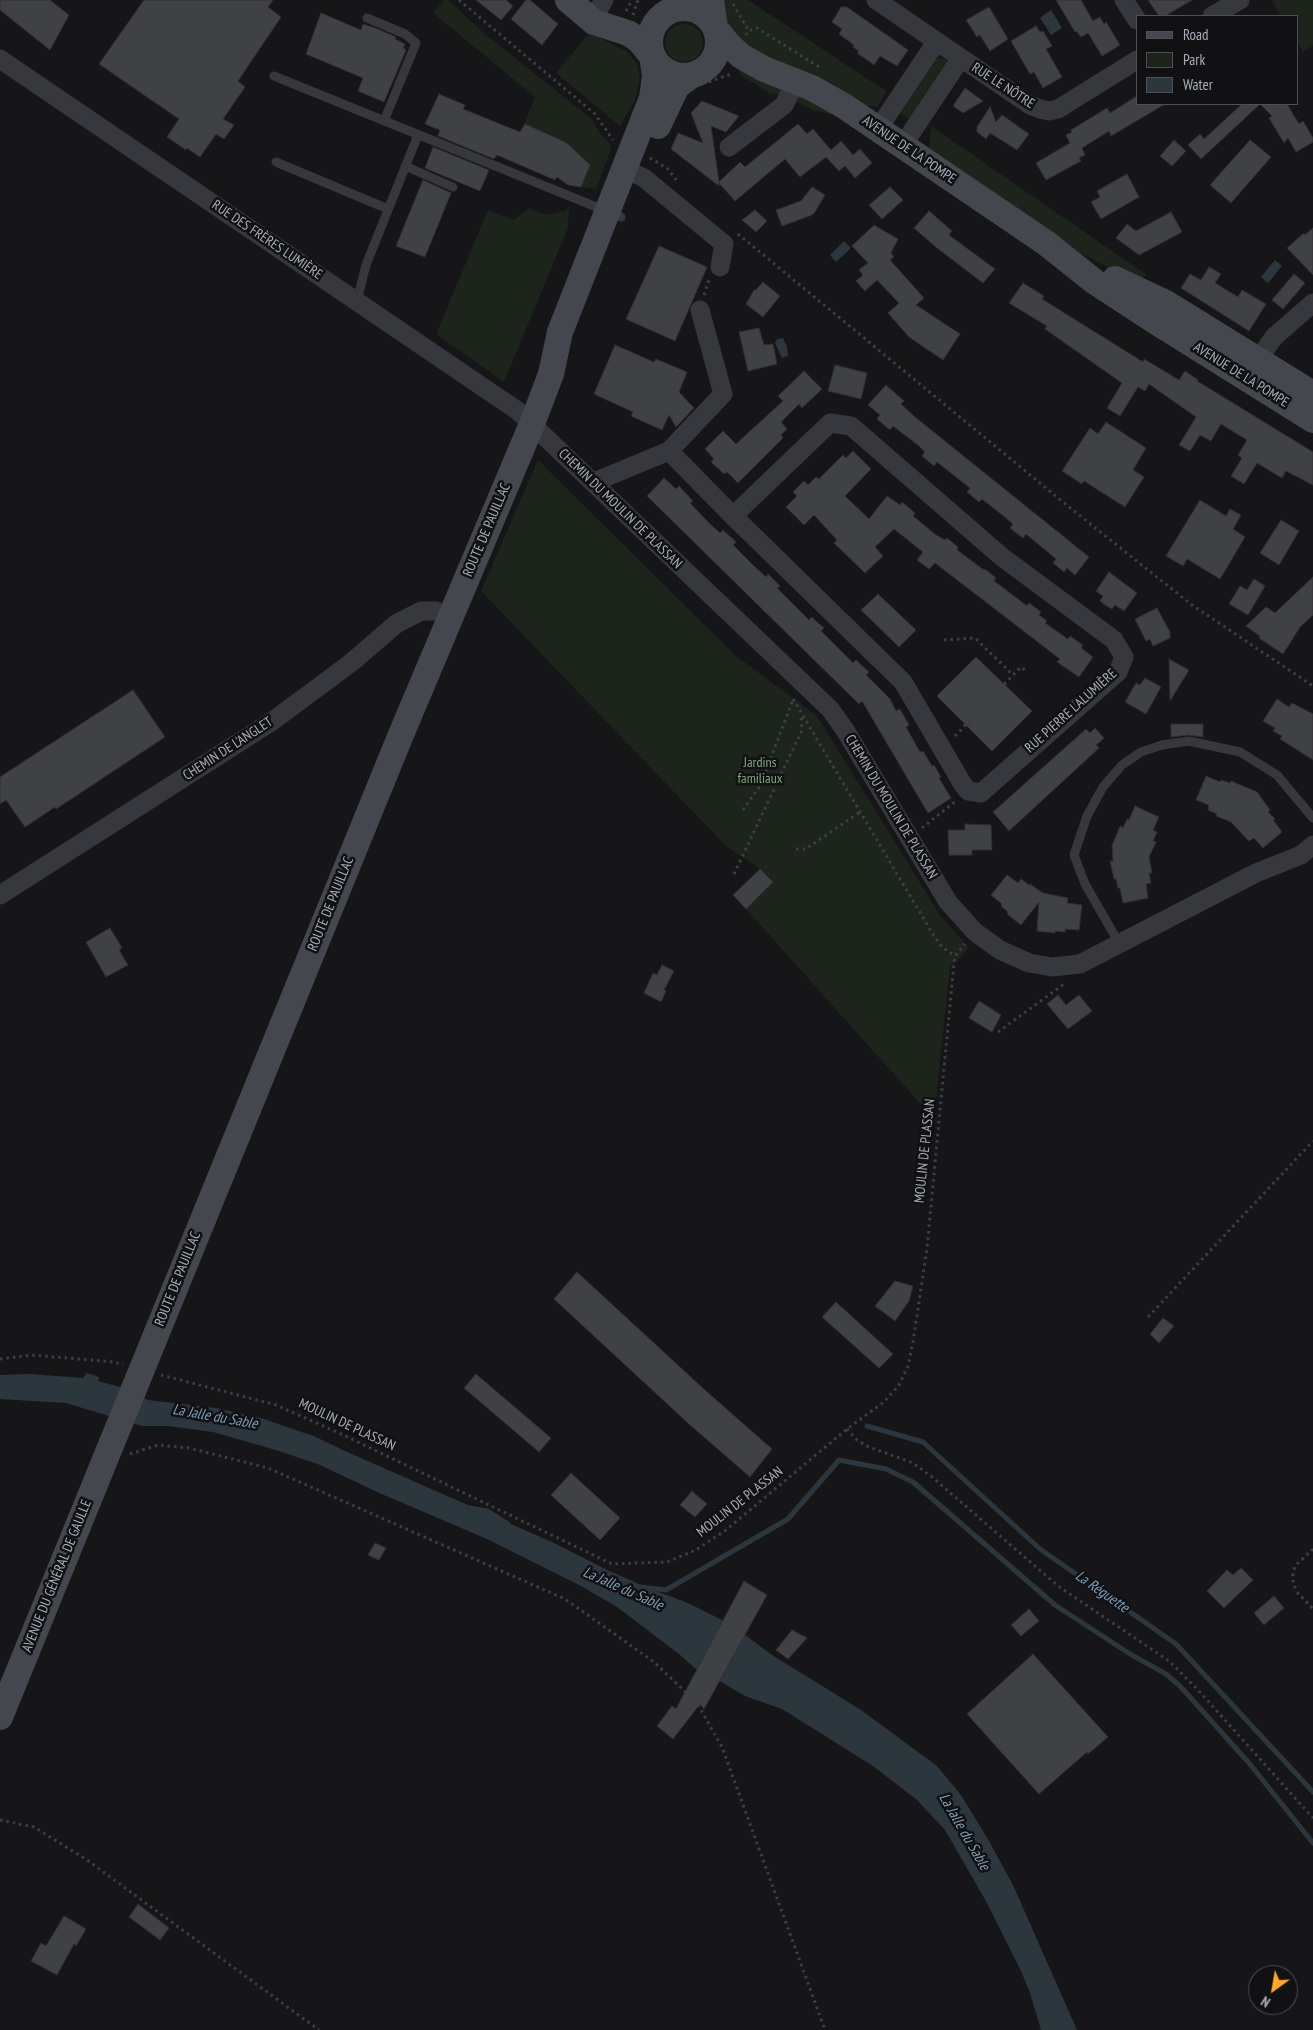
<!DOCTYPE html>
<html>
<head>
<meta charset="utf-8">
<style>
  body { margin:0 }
  #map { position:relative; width:1313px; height:2030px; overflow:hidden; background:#161618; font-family:"PT Sans Narrow",sans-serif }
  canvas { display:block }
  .legend { position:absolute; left:1136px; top:15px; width:162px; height:90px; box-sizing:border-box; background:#111113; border:1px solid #4d5055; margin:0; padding:6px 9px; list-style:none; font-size:15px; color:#a7aeb9 }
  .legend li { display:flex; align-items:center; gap:10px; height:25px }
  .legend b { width:25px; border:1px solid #4d5055 }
  .north { position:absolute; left:1248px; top:1965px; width:50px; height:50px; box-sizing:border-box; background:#111113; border:1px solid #4d5055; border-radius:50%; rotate:212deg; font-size:14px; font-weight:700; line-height:20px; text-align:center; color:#a7aeb9 }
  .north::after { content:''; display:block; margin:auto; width:18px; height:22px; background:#ffa927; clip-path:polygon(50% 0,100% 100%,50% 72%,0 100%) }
</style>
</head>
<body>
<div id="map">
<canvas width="1313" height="2030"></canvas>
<ul class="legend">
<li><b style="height:6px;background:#44474e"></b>Road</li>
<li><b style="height:14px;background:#1c241c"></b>Park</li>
<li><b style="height:14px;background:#2b363d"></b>Water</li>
</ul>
<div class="north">N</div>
</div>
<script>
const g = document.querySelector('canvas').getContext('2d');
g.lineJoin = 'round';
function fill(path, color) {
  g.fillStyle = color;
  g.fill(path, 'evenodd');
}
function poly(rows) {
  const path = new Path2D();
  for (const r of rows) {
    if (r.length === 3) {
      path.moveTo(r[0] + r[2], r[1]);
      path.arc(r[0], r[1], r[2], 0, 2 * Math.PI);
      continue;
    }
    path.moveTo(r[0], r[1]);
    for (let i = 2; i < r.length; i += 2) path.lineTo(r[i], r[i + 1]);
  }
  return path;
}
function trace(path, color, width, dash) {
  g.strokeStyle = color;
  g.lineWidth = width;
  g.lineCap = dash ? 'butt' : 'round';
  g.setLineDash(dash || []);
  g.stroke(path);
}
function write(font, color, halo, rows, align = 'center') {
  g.font = font + ' "PT Sans Narrow",sans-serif';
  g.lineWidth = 5;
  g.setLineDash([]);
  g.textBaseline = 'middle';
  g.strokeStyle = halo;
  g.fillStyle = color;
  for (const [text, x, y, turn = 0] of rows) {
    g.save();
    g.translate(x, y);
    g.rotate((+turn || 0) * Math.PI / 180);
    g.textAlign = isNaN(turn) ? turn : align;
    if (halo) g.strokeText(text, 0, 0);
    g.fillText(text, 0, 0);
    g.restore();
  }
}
const green = poly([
  [444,0,448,0,486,35,592,119,599,132,612,146,596,189,581,187,590,165,565,141,563,144,524,125,535,97,433,13],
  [718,0,748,0,886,91,883,98,878,106,862,106,789,67,733,41],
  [1272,0,1313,0,1313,45,1303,52,1297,42,1297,16,1281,16],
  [684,43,19],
  [590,32,627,52,637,64,640,78,635,100,620,126,556,73],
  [940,58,945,59,948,63,911,121,899,112,935,59],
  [740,68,786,83,779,95,769,93,742,76,739,70],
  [800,90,848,118,813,110,792,100],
  [931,126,1147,275,1140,279,1116,271,1060,243,932,154,929,147],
  [569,205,568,228,504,382,436,334,488,210,514,220,529,208,546,215,566,211],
  [538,460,736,656,817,716,940,915,969,948,950,967,934,1119,746,909,772,883,760,869,726,846,481,591]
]);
const water = poly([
  [1051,10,1062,28,1051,35,1040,18],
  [844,241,851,248,836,262,830,255],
  [1275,260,1282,266,1268,283,1261,277],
  [783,338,787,347,788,356,782,358,775,343,777,339],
  [87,1373,99,1377,98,1381,120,1387,148,1400,216,1408,261,1418,316,1437,345,1451,554,1543,607,1570,648,1588,688,1603,732,1625,772,1655,861,1710,937,1766,961,1795,989,1841,1013,1885,1077,2030,1041,2030,1030,1993,1021,1971,987,1903,945,1830,917,1800,873,1766,782,1709,745,1696,706,1673,698,1671,679,1654,617,1607,581,1586,487,1539,377,1492,320,1465,279,1451,213,1432,168,1426,142,1426,66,1403,0,1399,0,1375,30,1374,83,1378]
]);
const stream = poly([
  [867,1426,923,1442,1040,1549,1176,1644,1313,1792],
  [470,1508,487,1511,508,1524],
  [639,1587,666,1590,788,1519,839,1460,886,1469,913,1482,1055,1605,1130,1654,1166,1674,1180,1686,1249,1763,1313,1843]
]);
const building = poly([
  [0,0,50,0,69,15,50,50,0,10,0,0],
  [144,0,273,0,268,7,281,17,238,81,245,87,223,119,234,125,224,139,216,134,200,157,187,148,186,150,167,137,179,119,99,64,144,0],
  [476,0,506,0,513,6,501,20,476,0],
  [526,0,530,0,558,24,542,45,511,19,526,0],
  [1056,0,1081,0,1093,21,1100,17,1104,24,1106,22,1120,45,1102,56,1088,33,1081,37,1076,31,1075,32,1056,0],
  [1148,0,1192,0,1165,16,1159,16,1148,0],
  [841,7,847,7,908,50,897,66,880,56,874,65,857,53,859,51,853,47,854,45,839,34,842,29,832,22,841,7],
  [989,7,1008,39,990,51,980,35,977,37,966,20,989,7],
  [321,13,361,30,363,24,375,28,396,37,395,39,405,44,403,48,406,50,384,102,358,91,363,78,306,54,321,13],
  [1036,26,1040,32,1043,31,1052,46,1046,49,1062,77,1043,88,1034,72,1030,74,1011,41,1036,26],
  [965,88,983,101,963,113,953,106,965,88],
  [439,94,465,105,463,109,520,132,525,124,567,143,590,165,581,187,568,185,557,177,555,180,497,155,494,159,438,136,440,130,425,124,439,94],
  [1137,96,1137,104,1165,104,1111,136,1109,131,1082,148,1085,155,1079,158,1081,161,1046,180,1036,163,1070,143,1066,135,1072,132,1071,130,1107,108,1110,113,1137,96],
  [702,101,739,116,726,132,711,126,719,182,740,162,745,167,798,124,807,134,813,129,831,150,841,141,853,155,860,149,872,163,855,178,845,166,839,171,826,157,800,177,785,159,735,201,719,183,719,186,671,149,678,133,703,143,691,113,702,101],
  [1242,104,1287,104,1299,124,1303,121,1313,138,1313,142,1296,152,1288,138,1284,143,1269,118,1272,116,1260,104,1201,159,1188,145,1200,134,1204,139,1242,104],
  [990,107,996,122,1002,115,1029,134,1017,150,990,133,986,139,977,132,977,127,990,107],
  [1174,140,1186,151,1172,166,1160,156,1174,140],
  [1250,140,1271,157,1231,203,1210,185,1250,140],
  [433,147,489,170,480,191,425,168,433,147],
  [1127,174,1139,197,1101,219,1091,202,1100,197,1097,191,1127,174],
  [423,180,451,193,425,257,396,246,423,180],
  [812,187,825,195,815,212,812,215,782,226,776,210,801,201,812,187],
  [890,187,903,200,882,219,869,205,890,187],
  [755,210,767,221,756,232,742,220,755,210],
  [929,211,952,231,949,235,995,269,983,283,937,248,914,228,929,211],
  [1171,212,1182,232,1139,255,1116,238,1127,224,1136,231,1171,212],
  [874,225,898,239,891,253,894,257,890,260,924,298,916,305,960,334,943,360,909,337,888,313,899,303,877,280,865,291,856,281,863,275,859,270,868,263,852,246,874,225],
  [1313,228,1313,275,1287,248,1304,233,1305,235,1313,228],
  [659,246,707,267,675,341,626,319,659,246],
  [1209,267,1221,274,1215,283,1238,297,1242,290,1266,304,1249,331,1181,288,1190,274,1201,280,1209,267],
  [1294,274,1305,283,1283,309,1272,300,1294,274],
  [763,282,780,296,763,317,746,304,754,290,756,290,763,282],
  [1023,283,1044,296,1042,299,1143,362,1144,359,1179,380,1185,371,1198,380,1197,381,1313,452,1313,485,1286,471,1282,478,1257,463,1244,484,1231,476,1242,458,1238,455,1247,440,1221,424,1211,441,1200,435,1190,451,1179,445,1196,417,1149,384,1145,391,1138,387,1120,416,1107,408,1122,383,1045,329,1047,326,1009,303,1023,283],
  [759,328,764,345,773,344,777,364,748,371,739,332,759,328],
  [615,345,654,362,656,359,687,372,679,392,694,408,676,427,669,415,662,430,631,416,633,412,594,394,615,345],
  [835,365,867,373,861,399,828,391,835,365],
  [804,371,822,389,802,408,799,404,781,422,787,429,781,435,783,438,738,483,727,472,724,474,711,462,714,459,705,449,723,431,736,444,783,401,778,396,804,371],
  [886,385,904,401,901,404,915,417,1089,557,1075,575,1067,568,1064,572,1053,563,1056,559,1049,553,1026,534,1023,538,1010,528,1013,524,1006,518,982,499,979,502,967,492,970,488,937,462,934,466,922,456,925,452,919,446,893,426,890,430,877,419,880,415,868,405,886,385],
  [1106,422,1146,448,1133,470,1144,477,1125,507,1084,481,1082,484,1062,471,1090,428,1098,434,1106,422],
  [853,451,871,469,845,496,869,519,887,496,900,505,902,502,915,513,913,516,936,535,945,540,947,538,958,547,957,550,984,570,985,569,996,578,994,581,1001,586,1027,606,1029,603,1041,612,1039,615,1047,621,1045,623,1068,639,1070,636,1083,645,1081,648,1093,657,1079,677,1057,662,1060,659,935,563,929,569,917,560,923,552,894,529,875,547,883,556,865,573,834,543,837,540,814,515,804,525,786,507,797,496,793,492,804,481,808,485,816,477,819,479,843,455,846,458,853,451],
  [664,478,676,489,679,486,693,501,690,503,709,523,720,533,723,530,736,542,733,545,753,565,766,577,768,574,780,586,777,588,809,620,812,617,817,622,824,628,821,631,853,663,856,660,869,672,866,675,890,699,896,711,900,709,909,725,906,727,920,752,923,751,932,766,934,765,941,777,939,778,951,798,928,813,862,701,859,704,647,496,664,478],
  [1200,500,1226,516,1230,509,1241,515,1233,529,1245,537,1220,579,1187,559,1183,566,1166,556,1200,500],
  [1281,520,1299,531,1279,565,1260,553,1281,520],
  [1109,572,1137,593,1124,611,1115,605,1112,609,1105,605,1100,601,1103,596,1096,591,1109,572],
  [1313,577,1313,615,1300,627,1283,654,1259,638,1260,636,1246,626,1266,607,1275,613,1313,577],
  [1254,579,1265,586,1248,615,1229,604,1240,586,1247,590,1254,579],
  [878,594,916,630,899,647,861,610,878,594],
  [1157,608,1170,632,1170,638,1153,646,1150,639,1146,641,1135,619,1157,608],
  [976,657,1032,711,992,751,937,696,976,657],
  [1169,659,1189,670,1170,701,1169,659],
  [1145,678,1161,687,1146,714,1125,702,1136,683,1140,685,1145,678],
  [133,690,165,737,56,809,55,807,25,827,6,800,0,804,0,777,133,690],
  [1277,699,1289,707,1292,703,1313,714,1313,760,1280,739,1282,736,1273,731,1275,728,1263,721,1277,699],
  [1171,724,1203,724,1203,737,1188,735,1171,737,1171,724],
  [1095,728,1104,738,1096,745,1099,748,1009,831,993,812,1086,729,1090,733,1095,728],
  [1206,776,1220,782,1221,780,1230,783,1231,781,1257,792,1270,810,1268,812,1275,819,1273,820,1282,832,1263,848,1254,838,1249,841,1231,822,1216,816,1217,814,1208,810,1209,805,1196,800,1206,776],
  [1135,806,1159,817,1153,830,1157,832,1153,841,1156,842,1149,857,1152,873,1149,873,1151,883,1146,884,1148,898,1123,903,1120,888,1118,888,1116,879,1114,879,1110,861,1113,861,1112,846,1120,826,1123,828,1127,819,1129,820,1135,806],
  [965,824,991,825,992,850,972,850,972,855,949,855,948,830,965,830,965,824],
  [760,869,773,882,746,909,733,895,760,869],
  [1007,875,1018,883,1021,879,1029,885,1030,884,1043,893,1068,898,1067,903,1082,905,1079,930,1065,929,1065,932,1055,931,1055,933,1037,931,1039,902,1021,925,1007,914,1008,912,1001,906,1002,904,991,895,1007,875],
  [110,928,122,948,119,950,128,965,106,977,86,942,110,928],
  [662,965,674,971,664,990,666,991,661,1002,644,993,653,973,657,975,662,965],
  [1058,995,1066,1005,1079,995,1092,1011,1068,1029,1047,1004,1058,995],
  [979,1001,1001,1015,992,1032,969,1018,979,1001],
  [577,1272,706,1391,772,1449,750,1477,689,1424,554,1299,577,1272],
  [895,1281,913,1286,909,1301,895,1321,875,1306,895,1281],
  [836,1302,893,1354,879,1368,822,1317,836,1302],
  [1163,1318,1174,1326,1159,1343,1150,1334,1163,1318],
  [476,1374,551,1438,539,1452,464,1388,476,1374],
  [571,1473,620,1518,600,1540,551,1495,571,1473],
  [692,1491,707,1504,695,1517,680,1505,692,1491],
  [375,1543,386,1548,379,1560,368,1555,375,1543],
  [1241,1568,1253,1580,1224,1608,1207,1591,1227,1570,1233,1575,1241,1568],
  [744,1581,767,1595,704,1709,700,1704,673,1739,657,1726,672,1706,676,1709,744,1581],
  [1274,1596,1284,1608,1264,1625,1254,1613,1274,1596],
  [1029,1609,1039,1621,1021,1636,1011,1625,1029,1609],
  [792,1630,807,1638,788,1659,776,1650,792,1630],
  [1033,1654,1108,1737,1088,1754,1087,1752,1039,1794,967,1714,1033,1654],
  [138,1904,169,1928,160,1940,129,1917,138,1904],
  [64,1916,86,1929,76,1946,74,1944,57,1975,31,1961,41,1943,46,1946,64,1916]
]);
const path = poly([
  [459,0,595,114,613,140],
  [733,4,749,31],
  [626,11,632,0],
  [633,15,637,2,640,0],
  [746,35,748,31,757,28,819,67],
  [709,82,731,74],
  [650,158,668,169,677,181],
  [738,234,1069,507,1192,605,1313,686],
  [704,295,709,280],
  [944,640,975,638,1013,675,1021,667,1025,670],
  [793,699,934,936,942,947,955,956],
  [955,736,1013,675],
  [743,810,760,786,793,700],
  [922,828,956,801],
  [796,849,806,849,860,812],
  [734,874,802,730,801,714],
  [998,1032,1064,984],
  [1148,1317,1313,1141],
  [0,1359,32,1355,114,1362,123,1365],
  [161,1375,276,1405,339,1433,612,1564,667,1562,696,1550,726,1530,847,1429,884,1402,899,1385,908,1366,913,1342,927,1248,954,963,955,956,965,944],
  [847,1429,857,1440,869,1447,913,1463,932,1477,1058,1586,1169,1661,1198,1690,1313,1818],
  [130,1454,158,1445,189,1448,268,1468,565,1599,654,1662,697,1703,722,1747,825,2030],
  [1313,1549,1295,1566,1293,1574,1293,1583,1297,1592,1313,1609],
  [0,1820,34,1827,87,1860,319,2030]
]);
const lane = poly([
  [367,18,405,34,416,43,384,121],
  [274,76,621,217],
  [276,162,388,209],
  [405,166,453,187],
  [357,301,366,265,418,135],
  [1119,943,1085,884,1074,855,1087,816,1103,787,1122,765,1141,752,1162,745,1189,741,1240,752,1277,775,1313,818]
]);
const street = poly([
  [876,0,1030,105,1040,109,1049,111,1058,109,1137,60],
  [1124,0,1137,20],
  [600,7,604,0],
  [1212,16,1240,0],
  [0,59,518,411,830,709,845,730,948,902,975,932,1000,950,1029,963,1052,967,1080,964,1256,873,1301,855,1313,845],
  [878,129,936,42],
  [903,145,961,58],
  [729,147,784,105,796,81],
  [625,169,644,178,724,244,720,267],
  [1251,369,1274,337,1313,303],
  [669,451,723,394,700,310],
  [594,482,669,451,733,516,903,682,962,783,968,791,981,793,1118,672,1124,657,1114,640,1002,557,851,426,830,423,733,516],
  [0,895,274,720,352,662,396,624,421,611,436,611,451,618]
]);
const secondary = poly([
  [711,0,715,28,729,45,741,56,764,69,812,88,844,106,1046,243,1095,282,1153,320,1313,420],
  [684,42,34],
  [658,126,677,86,691,76],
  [1115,279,1166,303,1313,394],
  [0,1717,400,737,532,424,551,374,560,332,652,98,655,76,652,56,639,40,628,33,594,22,568,0]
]);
const streetNames = [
  ["RUE LE NÔTRE",1003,86,33],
  ["AVENUE DE LA POMPE",909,150,34],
  ["RUE DES FRÈRES LUMIÈRE",267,240,34],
  ["AVENUE DE LA POMPE",1241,375,32],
  ["CHEMIN DU MOULIN DE PLASSAN",620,509,44],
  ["ROUTE DE PAUILLAC",487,530,-67],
  ["RUE PIERRE LALUMIÈRE",1071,711,-42],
  ["CHEMIN DE L'ANGLET",228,749,-33],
  ["CHEMIN DU MOULIN DE PLASSAN",891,807,59],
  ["ROUTE DE PAUILLAC",331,904,-68],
  ["MOULIN DE PLASSAN",925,1151,-84],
  ["ROUTE DE PAUILLAC",178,1279,-68],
  ["MOULIN DE PLASSAN",347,1425,25],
  ["MOULIN DE PLASSAN",740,1502,-38],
  ["AVENUE DU GÉNÉRAL DE GAULLE",57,1576,-68]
];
const parkNames = [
  ["Jardins",760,763],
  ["familiaux",760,779]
];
const waterNames = [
  ["La Jalle du Sable",215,1417,10],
  ["La Jalle du Sable",623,1589,24],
  ["La Réguette",1102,1592,35],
  ["La Jalle du Sable",964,1832,60]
];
fill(green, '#1c241c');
fill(water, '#2b363d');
trace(stream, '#2b363d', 5);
fill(building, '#404145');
trace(building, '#303034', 1);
trace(path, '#3d3f45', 3, [2.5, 4]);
trace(lane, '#37383e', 9);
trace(street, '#37383e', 19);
trace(secondary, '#44474e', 26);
write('14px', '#a7aeb9', '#111113', streetNames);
write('14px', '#7ca67c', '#111113', parkNames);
write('italic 15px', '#7b9fb7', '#111113', waterNames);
</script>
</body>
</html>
